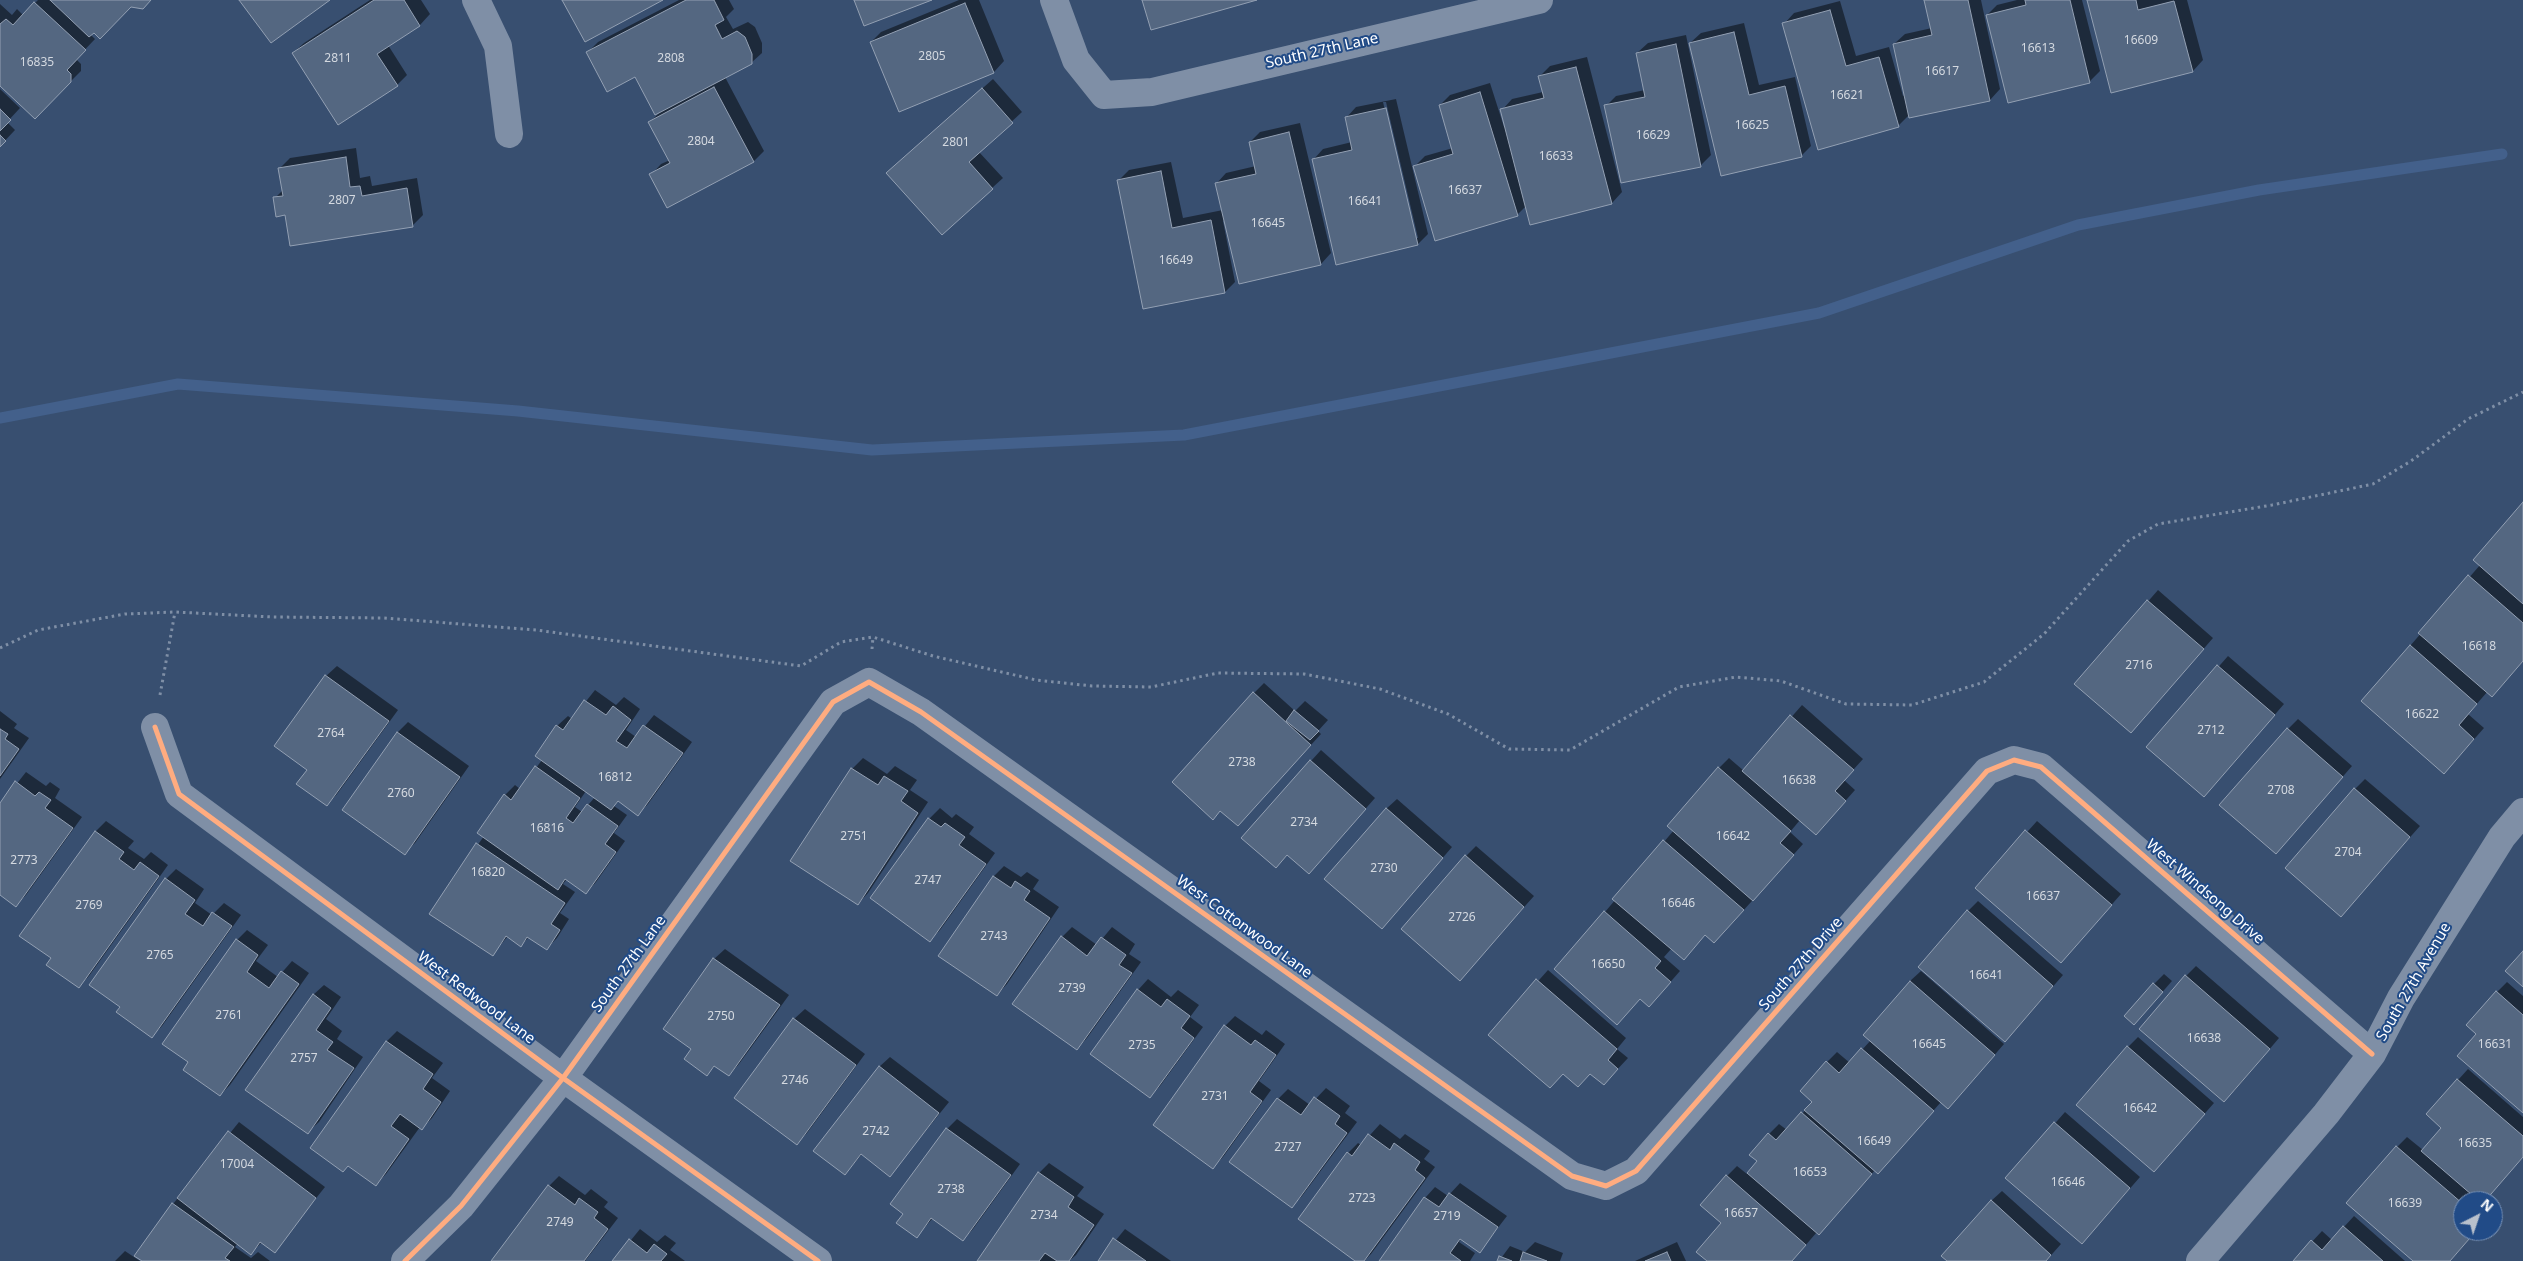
<!DOCTYPE html>
<html>
<head>
<meta charset="utf-8">
<style>
  body { margin:0 }
  #map { position:relative; width:2523px; height:1261px; overflow:hidden; background:#384f70; font-family:"Noto Sans",sans-serif }
  canvas { display:block }
  .north { position:absolute; left:2453px; top:1191px; width:50px; height:50px; box-sizing:border-box; background:#214b87; border:1px solid #7a93b7; border-radius:50%; rotate:41deg; font-size:14px; font-weight:700; line-height:20px; text-align:center; color:#fff }
  .north::after { content:''; display:block; margin:auto; width:18px; height:22px; background:#b9c1cd; clip-path:polygon(50% 0,100% 100%,50% 72%,0 100%) }
</style>
</head>
<body>
<div id="map">
<canvas width="2523" height="1261"></canvas>
<div class="north">N</div>
</div>
<script>
const g = document.querySelector('canvas').getContext('2d');
g.lineJoin = 'round';
function fill(path, color) {
  g.fillStyle = color;
  g.fill(path, 'evenodd');
}
function poly(rows) {
  const path = new Path2D();
  for (const r of rows) {
    path.moveTo(r[0], r[1]);
    for (let i = 2; i < r.length; i += 2) path.lineTo(r[i], r[i + 1]);
  }
  return path;
}
function trace(path, color, width, dash) {
  g.strokeStyle = color;
  g.lineWidth = width;
  g.lineCap = dash ? 'butt' : 'round';
  g.setLineDash(dash || []);
  g.stroke(path);
}
function write(font, color, halo, rows, align = 'center') {
  g.font = font + ' "Noto Sans",sans-serif';
  g.lineWidth = 4;
  g.setLineDash([]);
  g.textBaseline = 'middle';
  g.strokeStyle = halo;
  g.fillStyle = color;
  for (const [text, x, y, turn = 0] of rows) {
    g.save();
    g.translate(x, y);
    g.rotate((+turn || 0) * Math.PI / 180);
    g.textAlign = isNaN(turn) ? turn : align;
    if (halo) g.strokeText(text, 0, 0);
    g.fillText(text, 0, 0);
    g.restore();
  }
}
const shadow = poly([
  [38,0,150,0,131,6,90,34,95,39,76,59,81,64,81,71,35,117,0,85,0,4,12,15,17,9,23,15],
  [370,0,421,0,430,14,420,25,388,45,407,75,397,85,293,53,304,43],
  [679,0,729,0,734,9,726,17,733,29,748,22,755,27,762,43,762,53,751,63,725,77,764,151,754,161,668,206,651,175,661,164,670,160,650,122,661,111,636,75,588,52,598,42],
  [959,0,979,0,1004,61,994,72,900,111,871,42,881,32],
  [1926,0,1981,0,2000,89,1990,100,1910,117,1909,115,1898,126,1784,24,1794,13,1840,1,1856,56,1889,47,1903,96,1905,95,1894,44,1905,34,1932,28],
  [2017,0,2082,0,2100,71,2090,81,2009,102,1987,15,1997,5],
  [2088,0,2187,0,2203,60,2193,71,2112,91],
  [1744,23,1759,85,1795,77,1811,146,1801,156,1690,43,1701,33],
  [1686,35,1711,155,1701,165,1606,106,1616,96,1645,90,1637,53,1648,43],
  [1587,57,1622,192,1612,203,1526,206,1517,215,1414,167,1425,156,1453,148,1440,105,1450,95,1490,83,1504,127,1506,126,1502,110,1512,99,1543,92,1539,77,1550,66],
  [993,79,1022,112,979,152,1003,178,992,188,898,163],
  [0,89,20,108,7,122,15,130,0,146],
  [1396,99,1428,234,1418,244,1313,160,1323,149,1352,142,1346,118,1356,107],
  [1383,102,1386,102,1418,238,1415,238],
  [1300,123,1331,253,1321,264,1240,283,1225,220,1223,221,1235,282,1225,292,1118,181,1129,170,1171,162,1183,218,1223,210,1216,184,1226,173,1256,166,1250,142,1260,132],
  [356,148,360,178,370,176,372,186,417,178,423,215,413,225,286,214,275,198,283,190,280,168,290,158],
  [2523,504,2523,661,2502,685,2488,691,2468,714,2484,728,2454,762,2410,646,2480,565],
  [2158,590,2213,638,2141,721,2076,684],
  [2228,656,2284,704,2214,785,2148,747],
  [337,666,398,710,337,794,327,805,308,770,326,676],
  [1264,683,1295,711,1305,701,1328,720,1318,731,1321,734,1248,814,1254,693],
  [595,690,616,705,624,697,640,709,626,730,636,737,654,715,692,742,648,804,638,814,619,800,614,806,627,815,614,833,625,841,596,882,586,893,567,879,563,884,575,892,560,913,569,919,557,938,547,948,529,937,521,945,508,936,492,955,430,913,484,836,505,795,515,785,520,789,542,760,536,756,557,726,568,716,572,719],
  [586,791,595,797,582,812,575,807],
  [1802,705,1863,759,1844,780,1855,790,1816,834,1800,820,1790,832,1803,844,1725,931,1706,934,1672,948,1664,957,1680,971,1659,995,1605,912,1674,830,1719,768,1729,758,1744,771],
  [0,711,17,724,14,728,29,738,0,779],
  [2298,719,2352,766,2286,842,2288,729],
  [408,722,469,766,415,843,404,853,343,810,398,732],
  [1321,750,1375,798,1309,873,1288,854,1276,866,1311,761],
  [863,758,887,774,895,766,917,780,910,790,928,802,868,893,858,904,792,860,852,769],
  [26,772,46,786,50,782,60,789,55,798,82,817,26,895,16,905,0,894,0,805],
  [2365,779,2420,826,2341,915,2355,789],
  [1397,799,1452,847,1392,917,1386,809],
  [940,808,952,818,956,814,974,827,969,834,995,853,940,930,930,940,872,898,929,819],
  [106,821,134,841,128,848,144,859,151,852,168,865,89,976,79,986,52,958,21,936,96,831],
  [2037,821,2121,894,2071,951,1977,888],
  [1476,846,1534,896,1460,979,1466,856],
  [1004,866,1021,877,1027,872,1039,880,1033,889,1059,907,1007,984,997,995,940,956,994,876],
  [176,869,204,889,195,903,212,915,224,903,241,915,162,1026,152,1036,122,1007,166,879],
  [1978,901,2063,975,2015,1030,1968,911],
  [1072,927,1097,945,1112,927,1135,944,1129,954,1141,962,1087,1038,1077,1049,1062,937],
  [247,930,268,945,256,961,278,977,292,961,309,973,230,1085,220,1095,190,1062,237,940],
  [725,949,789,995,739,1064,729,1075,716,1065,707,1074,693,1048,714,959],
  [2196,966,2279,1038,2234,1091,2186,976],
  [1548,970,1626,1038,1617,1049,1628,1058,1614,1073,1563,1073,1490,1035],
  [1921,971,2004,1044,1958,1097,1941,1102,1888,1162,1878,1173,1875,1170,1829,1223,1817,1232,1792,1261,1708,1261,1723,1223,1727,1176,1737,1166,1747,1174,1759,1161,1769,1134,1779,1124,1787,1130,1813,1102,1827,1062,1837,1052,1850,1063,1871,1040,1910,981],
  [2164,974,2172,981,2144,1013,2154,984],
  [1148,979,1171,997,1178,990,1199,1005,1190,1017,1203,1027,1160,1086,1150,1096,1091,1053,1138,990],
  [2507,982,2523,996,2523,1111,2478,1034,2497,992],
  [324,985,341,997,326,1019,342,1031,337,1039,363,1057,319,1122,308,1132,313,995],
  [805,1009,865,1054,807,1133,797,1143,794,1019],
  [1235,1016,1262,1035,1266,1030,1285,1044,1259,1081,1271,1090,1223,1157,1213,1167,1225,1026],
  [397,1031,443,1063,432,1078,450,1091,432,1118,422,1128,420,1127,386,1174,376,1184,349,1165,312,1148,387,1041],
  [2138,1037,2214,1103,2164,1160,2128,1047],
  [890,1057,949,1102,890,1175,862,1154,845,1174,879,1067],
  [2468,1069,2523,1117,2523,1157,2483,1201,2463,1201,2463,1231,2476,1231,2450,1261,2415,1261,2397,1147,2407,1137,2423,1150,2443,1127,2458,1080],
  [1326,1088,1350,1106,1345,1113,1357,1122,1302,1196,1292,1206,1278,1099,1288,1089,1310,1105],
  [2065,1112,2140,1177,2092,1232,2007,1178],
  [957,1119,1020,1164,973,1229,963,1240,933,1218,917,1236,905,1214,947,1129],
  [239,1122,325,1187,274,1251,262,1242,251,1253,238,1243,235,1247,251,1258,258,1252,270,1261,144,1261,136,1255,173,1204],
  [1380,1124,1400,1139,1405,1134,1430,1151,1424,1159,1435,1167,1371,1254,1364,1261,1357,1261,1348,1153,1358,1143,1361,1145],
  [1049,1163,1084,1187,1077,1196,1104,1214,1076,1255,1069,1261,978,1261,1039,1173],
  [559,1176,585,1195,591,1189,608,1202,604,1207,618,1218,585,1261,493,1261,549,1186],
  [1460,1183,1507,1216,1480,1251,1462,1238,1459,1242,1475,1253,1470,1261,1381,1261,1425,1198,1435,1187,1448,1196],
  [2002,1191,2061,1244,2046,1261,1949,1261,1991,1201],
  [2354,1216,2405,1261,2294,1261,2322,1231,2332,1240],
  [640,1229,657,1242,665,1235,676,1243,670,1250,685,1261,614,1261],
  [1125,1229,1171,1261,1099,1261],
  [1535,1242,1563,1253,1560,1261,1499,1261,1510,1246,1525,1252],
  [1677,1242,1686,1261,1635,1261],
  [125,1251,140,1261,115,1261]
]);
const stream = poly([
  [0,418,178,384,518,411,872,450,1184,435,1819,313,2078,225,2259,190,2502,154]
]);
const building = poly([
  [50,0,151,0,143,9,131,7,100,39,94,33,89,37,50,0],
  [239,0,330,0,271,43,239,0],
  [374,0,404,0,420,26,377,54,398,86,338,125,292,53,374,0],
  [562,0,663,0,585,42,562,0],
  [686,0,714,0,724,20,715,25,722,39,737,31,745,37,752,54,752,64,655,115,635,77,607,92,586,52,686,0],
  [854,0,932,0,864,26,854,0],
  [1142,0,1257,0,1151,30,1142,0],
  [1924,0,1968,0,1990,101,1909,118,1893,44,1932,35,1924,0],
  [2025,0,2070,0,2090,83,2008,103,1986,15,2026,5,2025,0],
  [2087,0,2136,0,2138,10,2174,1,2193,72,2111,93,2087,0],
  [34,2,86,50,67,70,71,74,71,82,35,119,0,86,0,24,6,19,13,25,34,2],
  [965,3,994,73,899,112,870,42,965,3],
  [1830,10,1846,66,1879,57,1899,127,1818,150,1782,23,1830,10],
  [1734,32,1749,95,1785,86,1802,157,1721,176,1689,43,1734,32],
  [1676,44,1701,167,1621,183,1604,105,1645,97,1636,53,1676,44],
  [1576,67,1612,204,1530,225,1500,109,1544,98,1538,76,1576,67],
  [714,87,754,162,667,208,649,174,670,163,648,122,714,87],
  [982,88,1013,123,969,162,993,189,942,235,886,173,982,88],
  [1480,92,1518,216,1435,241,1413,166,1453,154,1439,105,1480,92],
  [1386,108,1418,245,1336,265,1312,159,1352,150,1345,117,1386,108],
  [0,109,11,120,0,131,0,109],
  [1289,132,1321,265,1239,284,1215,183,1256,174,1249,142,1289,132],
  [0,135,6,141,0,147,0,135],
  [346,157,350,187,360,186,362,196,407,188,413,227,290,246,285,215,276,217,273,197,283,196,278,168,346,157],
  [1161,171,1172,228,1211,220,1225,293,1143,309,1117,180,1161,171],
  [2523,502,2523,604,2473,560,2523,502],
  [2468,575,2523,623,2523,661,2492,697,2418,633,2468,575],
  [2147,600,2204,649,2131,733,2074,684,2147,600],
  [2410,645,2477,704,2459,725,2474,739,2444,774,2361,701,2410,645],
  [2217,665,2275,715,2204,797,2146,747,2217,665],
  [325,675,389,721,327,806,296,784,307,770,274,746,325,675],
  [1253,692,1311,745,1238,826,1220,811,1213,820,1172,782,1253,692],
  [584,700,606,715,613,706,631,720,616,741,627,748,643,725,683,753,638,816,618,801,611,810,535,756,556,725,563,730,584,700],
  [1294,710,1319,731,1310,740,1286,721,1294,710],
  [1790,715,1854,770,1835,791,1846,801,1816,835,1742,771,1790,715],
  [2287,728,2343,777,2276,854,2219,805,2287,728],
  [0,729,8,734,5,739,19,749,0,776,0,729],
  [397,732,460,777,405,855,342,810,397,732],
  [1310,760,1366,809,1309,874,1287,855,1276,868,1241,838,1310,760],
  [535,766,580,798,566,818,573,823,587,804,618,826,605,844,616,852,586,894,565,879,558,890,477,833,504,794,511,800,535,766],
  [1718,767,1791,831,1780,843,1794,855,1753,901,1667,826,1718,767],
  [851,768,878,785,884,776,908,791,901,801,918,813,858,905,790,861,851,768],
  [15,781,35,796,39,792,51,800,45,808,73,828,16,907,0,895,0,803,15,781],
  [2354,788,2410,837,2341,917,2285,868,2354,788],
  [1386,808,1443,858,1382,929,1324,879,1386,808],
  [928,818,941,827,945,823,965,837,959,845,986,864,930,942,870,898,928,818],
  [2025,830,2112,905,2061,963,1975,888,2025,830],
  [95,831,124,852,119,859,134,870,140,862,159,876,79,988,46,965,51,958,19,936,95,831],
  [1663,840,1744,910,1714,943,1705,935,1684,960,1612,899,1663,840],
  [476,843,565,903,551,924,560,930,547,950,527,937,521,947,506,936,493,956,429,914,476,843],
  [1465,855,1524,907,1460,981,1401,929,1465,855],
  [993,876,1011,888,1015,881,1030,891,1024,900,1050,918,997,996,938,956,993,876],
  [165,878,195,900,185,914,203,926,212,912,232,926,152,1038,116,1012,120,1007,89,985,165,878],
  [1967,910,2053,986,2005,1042,1918,967,1967,910],
  [1604,911,1661,961,1655,968,1671,982,1649,1007,1640,999,1617,1025,1554,969,1604,911],
  [1061,936,1087,956,1101,937,1126,955,1119,965,1132,973,1077,1050,1012,1004,1061,936],
  [236,939,258,955,247,972,269,988,281,971,299,984,220,1096,183,1070,188,1062,162,1044,236,939],
  [2523,951,2523,987,2505,971,2523,951],
  [713,958,780,1005,729,1076,714,1066,707,1076,684,1059,691,1049,663,1029,713,958],
  [2185,975,2270,1049,2224,1102,2139,1029,2185,975],
  [1536,979,1617,1049,1608,1060,1618,1069,1604,1085,1590,1074,1578,1087,1563,1074,1550,1088,1488,1035,1536,979],
  [1910,981,1995,1055,1948,1109,1863,1035,1910,981],
  [2153,983,2163,992,2134,1025,2124,1016,2153,983],
  [1137,989,1161,1007,1167,999,1190,1016,1181,1028,1194,1038,1150,1098,1090,1054,1137,989],
  [2496,991,2523,1015,2523,1113,2457,1056,2476,1034,2466,1025,2496,991],
  [313,994,331,1008,316,1030,333,1042,327,1050,354,1068,308,1134,245,1090,313,994],
  [793,1018,856,1065,797,1145,734,1098,793,1018],
  [1224,1025,1251,1045,1255,1040,1276,1055,1250,1092,1262,1101,1213,1169,1153,1125,1224,1025],
  [386,1041,433,1074,423,1089,441,1102,422,1130,400,1114,391,1126,409,1139,376,1186,348,1166,343,1172,310,1148,386,1041],
  [2127,1046,2205,1114,2154,1172,2076,1105,2127,1046],
  [1861,1048,1934,1111,1878,1174,1804,1110,1812,1102,1800,1091,1826,1061,1839,1073,1861,1048],
  [879,1066,939,1113,890,1177,861,1154,845,1175,813,1151,879,1066],
  [2457,1079,2523,1136,2523,1157,2485,1201,2479,1201,2421,1151,2441,1128,2426,1114,2457,1079],
  [1314,1097,1340,1116,1335,1124,1347,1133,1292,1208,1229,1162,1277,1098,1301,1115,1314,1097],
  [1801,1112,1872,1174,1819,1235,1747,1173,1757,1161,1749,1155,1768,1133,1776,1140,1801,1112],
  [2054,1122,2130,1188,2082,1244,2005,1178,2054,1122],
  [946,1128,1011,1175,963,1241,931,1218,917,1238,896,1223,903,1214,890,1204,946,1128],
  [228,1131,316,1198,275,1253,260,1242,251,1255,177,1198,228,1131],
  [1368,1134,1390,1150,1394,1143,1420,1162,1415,1170,1425,1178,1364,1261,1355,1261,1298,1219,1347,1152,1352,1156,1368,1134],
  [2396,1146,2463,1204,2463,1231,2476,1231,2450,1261,2413,1261,2346,1203,2396,1146],
  [1038,1172,1074,1197,1068,1207,1094,1225,1069,1261,1057,1261,1045,1253,1039,1261,977,1261,1038,1172],
  [1726,1175,1806,1245,1792,1261,1707,1261,1696,1252,1721,1223,1700,1205,1726,1175],
  [548,1185,575,1205,579,1198,598,1212,594,1218,608,1229,584,1261,491,1261,548,1185],
  [1449,1193,1498,1227,1480,1253,1460,1239,1450,1253,1461,1261,1379,1261,1424,1197,1439,1207,1449,1193],
  [1991,1200,2051,1255,2046,1261,1947,1261,1941,1256,1991,1200],
  [172,1203,234,1247,225,1258,230,1261,142,1261,134,1256,172,1203],
  [2343,1226,2383,1261,2293,1261,2311,1240,2322,1250,2343,1226],
  [1113,1238,1146,1261,1098,1261,1113,1238],
  [629,1239,647,1253,654,1244,667,1254,661,1261,612,1261,629,1239],
  [1523,1252,1547,1261,1520,1261,1523,1252],
  [1667,1252,1671,1261,1645,1261,1667,1252],
  [1499,1256,1512,1261,1497,1261,1499,1256]
]);
const path = poly([
  [0,648,38,630,125,614,175,612,273,617,384,618,536,630,801,666,841,642,873,637,933,656,1036,680,1092,686,1151,687,1218,673,1304,674,1380,689,1448,714,1509,749,1570,750,1679,687,1736,677,1781,681,1846,704,1912,705,1984,682,2044,634,2128,541,2158,524,2272,505,2373,484,2411,461,2468,419,2523,392],
  [872,649,873,637],
  [160,695,175,612]
]);
const minor = poly([
  [476,0,498,46,509,134],
  [1054,0,1076,60,1104,95,1152,92,1539,0],
  [155,727,179,794,563,1078,818,1261],
  [405,1261,461,1206,563,1078,833,702,869,682,921,712,1572,1176,1606,1186,1636,1171,1987,771,2014,760,2041,767,2372,1054],
  [2200,1261,2326,1114,2372,1054,2401,998,2502,837,2523,812]
]);
const cycleway = poly([
  [155,727,179,794,563,1078,818,1261],
  [405,1261,461,1206,563,1078,833,702,869,682,921,712,1572,1176,1606,1186,1636,1171,1987,771,2014,760,2041,767,2372,1054]
]);
const numberNames = [
  ["16609",2141,41],
  ["16613",2038,49],
  ["2805",932,57],
  ["2811",338,59],
  ["2808",671,59],
  ["16835",37,63],
  ["16617",1942,72],
  ["16621",1847,96],
  ["16625",1752,126],
  ["16629",1653,136],
  ["2804",701,142],
  ["2801",956,143],
  ["16633",1556,157],
  ["16637",1465,191],
  ["2807",342,201],
  ["16641",1365,202],
  ["16645",1268,224],
  ["16649",1176,261],
  ["16618",2479,647],
  ["2716",2139,666],
  ["16622",2422,715],
  ["2712",2211,731],
  ["2764",331,734],
  ["2738",1242,763],
  ["16812",615,778],
  ["16638",1799,781],
  ["2708",2281,791],
  ["2760",401,794],
  ["2734",1304,823],
  ["16816",547,829],
  ["2751",854,837],
  ["16642",1733,837],
  ["2704",2348,853],
  ["2773",24,861],
  ["2730",1384,869],
  ["16820",488,873],
  ["2747",928,881],
  ["16637",2043,897],
  ["16646",1678,904],
  ["2769",89,906],
  ["2726",1462,918],
  ["2743",994,937],
  ["2765",160,956],
  ["16650",1608,965],
  ["16641",1986,976],
  ["2739",1072,989],
  ["2761",229,1016],
  ["2750",721,1017],
  ["16638",2204,1039],
  ["16645",1929,1045],
  ["16631",2495,1045],
  ["2735",1142,1046],
  ["2757",304,1059],
  ["2746",795,1081],
  ["2731",1215,1097],
  ["16642",2140,1109],
  ["2742",876,1132],
  ["16649",1874,1142],
  ["16635",2475,1144],
  ["2727",1288,1148],
  ["17004",237,1165],
  ["16653",1810,1173],
  ["16646",2068,1183],
  ["2738",951,1190],
  ["2723",1362,1199],
  ["16639",2405,1204],
  ["16657",1741,1214],
  ["2734",1044,1216],
  ["2719",1447,1217],
  ["2749",560,1223]
];
const streetNames = [
  ["South 27th Lane",1322,51,-13],
  ["West Windsong Drive",2205,892,41],
  ["West Cottonwood Lane",1244,927,36],
  ["South 27th Lane",629,964,-54],
  ["South 27th Drive",1801,964,-49],
  ["South 27th Avenue",2414,982,-60],
  ["West Redwood Lane",476,998,37]
];
fill(shadow, '#0007');
trace(stream, '#43608b', 11);
fill(building, '#546781');
trace(building, '#93a0b3', 1);
trace(path, '#7f8fa6', 3, [2.5, 4]);
trace(minor, '#7f8fa6', 28);
trace(cycleway, '#ffac80', 5);
write('12px', '#d4d9e0', null, numberNames);
write('15px', '#fff', '#214b87', streetNames);
</script>
</body>
</html>
